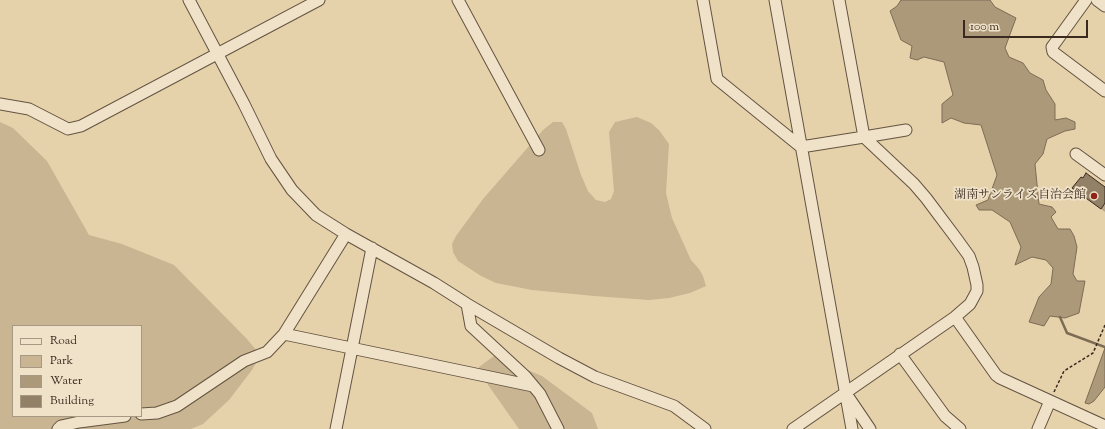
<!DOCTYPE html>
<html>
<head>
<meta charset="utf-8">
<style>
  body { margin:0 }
  #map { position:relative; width:1105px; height:429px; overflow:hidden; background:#e6d2aa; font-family:"Sorts Mill Goudy",serif }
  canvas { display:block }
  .legend { position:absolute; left:12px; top:325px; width:130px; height:92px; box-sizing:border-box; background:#efe2c8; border:1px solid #a69884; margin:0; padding:5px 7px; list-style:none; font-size:12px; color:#39291e }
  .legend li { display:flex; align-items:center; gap:8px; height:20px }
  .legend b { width:20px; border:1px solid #a69884 }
  .scale { position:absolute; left:963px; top:20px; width:125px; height:18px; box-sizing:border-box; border:2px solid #39291e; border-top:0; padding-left:5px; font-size:12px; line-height:14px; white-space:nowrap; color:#39291e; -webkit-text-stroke:3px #efe2c8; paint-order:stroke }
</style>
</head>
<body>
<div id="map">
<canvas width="1105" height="429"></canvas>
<ul class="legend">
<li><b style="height:5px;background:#efe2c8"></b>Road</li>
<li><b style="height:11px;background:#c9b592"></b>Park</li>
<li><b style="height:11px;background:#ab997a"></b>Water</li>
<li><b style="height:11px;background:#938167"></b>Building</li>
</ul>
<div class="scale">100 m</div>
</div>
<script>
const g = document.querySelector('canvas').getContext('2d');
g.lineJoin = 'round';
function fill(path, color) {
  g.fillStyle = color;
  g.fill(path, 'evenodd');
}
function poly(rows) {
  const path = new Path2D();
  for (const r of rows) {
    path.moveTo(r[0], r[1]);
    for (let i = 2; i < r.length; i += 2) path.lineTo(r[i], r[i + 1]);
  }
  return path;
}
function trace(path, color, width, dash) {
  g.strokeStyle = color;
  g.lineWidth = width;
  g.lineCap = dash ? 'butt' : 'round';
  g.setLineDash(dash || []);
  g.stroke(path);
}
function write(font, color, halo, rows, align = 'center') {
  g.font = font + ' "Sorts Mill Goudy","Noto Serif JP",serif';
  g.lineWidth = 3.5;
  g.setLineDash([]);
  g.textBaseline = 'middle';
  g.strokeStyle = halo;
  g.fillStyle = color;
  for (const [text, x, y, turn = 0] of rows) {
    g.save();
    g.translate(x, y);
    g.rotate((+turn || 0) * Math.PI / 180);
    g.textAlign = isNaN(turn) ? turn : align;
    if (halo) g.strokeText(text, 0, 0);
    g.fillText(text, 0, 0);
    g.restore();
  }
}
const green = poly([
  [637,117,651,123,659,130,669,144,666,193,672,218,691,260,699,269,703,276,706,286,690,293,669,298,649,300,594,296,532,290,496,283,481,276,458,261,453,252,452,244,456,236,483,199,543,130,553,122,562,122,566,129,581,175,588,191,596,200,605,202,611,199,614,191,609,132,615,122],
  [0,122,13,128,47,161,89,235,122,244,174,265,247,339,257,351,258,359,252,370,229,400,203,424,191,429,0,429],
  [13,326,141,326,141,416,13,416],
  [494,356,542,376,592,413,598,429,519,429,479,372,479,367]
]);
const water = poly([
  [901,0,990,0,995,7,1016,18,1005,48,1009,57,1023,63,1030,73,1043,80,1046,90,1055,104,1055,120,1066,118,1075,122,1075,129,1065,131,1047,139,1043,154,1035,164,1039,204,1052,207,1056,212,1051,217,1058,229,1070,229,1074,236,1077,247,1073,274,1077,281,1085,281,1079,313,1065,318,1050,316,1044,326,1029,322,1039,297,1051,284,1053,268,1046,260,1032,257,1015,265,1021,247,1010,222,992,210,979,210,976,205,988,200,997,175,981,125,964,123,951,118,942,123,942,104,953,95,944,62,924,57,917,60,910,58,912,46,901,40,890,11,897,6,901,0],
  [1105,348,1105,387,1094,401,1089,404,1085,403,1105,348]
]);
const shadow = poly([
  [1073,188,1105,188,1105,212,1076,191]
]);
const stream = poly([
  [1060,317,1067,333,1105,347]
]);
const building = poly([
  [1086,173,1105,187,1105,203,1101,209,1072,188,1081,177,1083,178,1086,173]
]);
const path = poly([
  [1054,392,1064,371,1093,353,1105,325]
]);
const minor = poly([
  [189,0,244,104,271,159,292,190,316,215,346,234,434,283,467,304,559,358,595,377,674,406,705,429],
  [458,0,539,150],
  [703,0,717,79,801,147,864,137,839,0],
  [775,0,852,429],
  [1086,0,1055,43,1052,47,1053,52,1105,91],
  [1097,0,1105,6],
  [0,104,29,109,68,129,81,126,319,0],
  [864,137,906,130],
  [1076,154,1105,175],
  [467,304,471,326,525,376,540,394,558,429],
  [955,317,996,375,1000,378,1105,426],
  [284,334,533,386],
  [900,354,945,416,960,429],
  [849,398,870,429],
  [141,414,157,413,177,406,244,361,267,352,284,334,346,234],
  [58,429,61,426,79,422,125,416],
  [336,429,372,248],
  [793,429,955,317,970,304,977,291,977,285,973,267,969,256,956,238,926,198,914,184,864,137],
  [1038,429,1050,401]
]);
const markers = [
  [1094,196,4,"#8f2418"]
];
const poiNames = [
  ["湖南サンライズ自治会館",1086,196]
];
fill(green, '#c9b592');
fill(water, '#ab997a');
trace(water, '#7d6c55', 1);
fill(shadow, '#0003');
trace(stream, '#7d6c55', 2.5);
fill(building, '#938167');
trace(building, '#39291e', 1);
trace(minor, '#645341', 13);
trace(path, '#39291e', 1.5, [3, 2]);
trace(minor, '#efe2c8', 11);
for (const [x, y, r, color] of markers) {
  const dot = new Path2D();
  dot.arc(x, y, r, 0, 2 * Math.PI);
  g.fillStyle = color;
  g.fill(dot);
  trace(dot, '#efe2c8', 1.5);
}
write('12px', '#39291e', '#efe2c8', poiNames, 'right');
</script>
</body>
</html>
